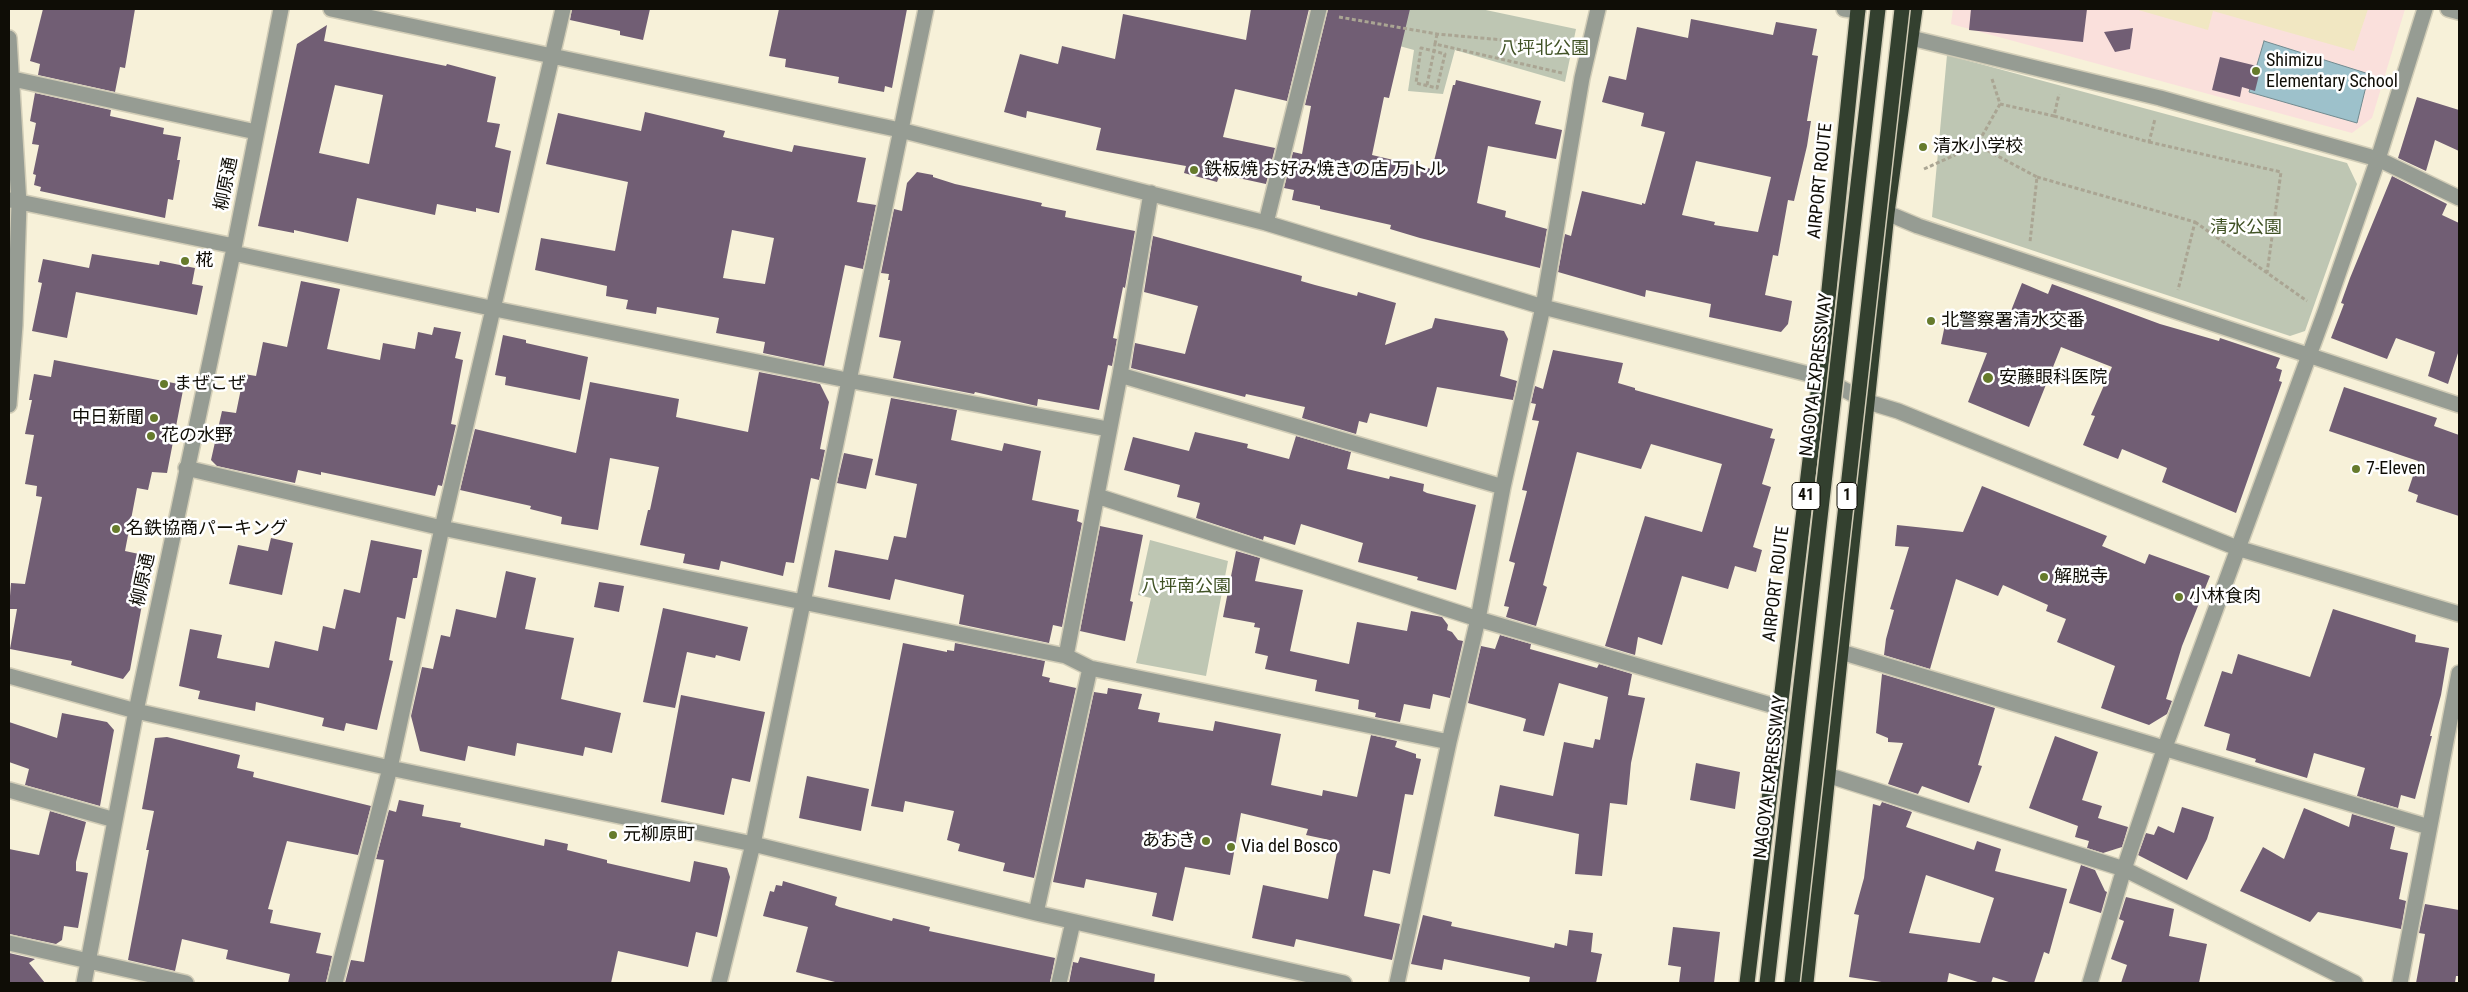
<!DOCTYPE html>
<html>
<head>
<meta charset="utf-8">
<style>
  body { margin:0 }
  #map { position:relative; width:2468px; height:992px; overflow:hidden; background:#f7f1d9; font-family:"Roboto Condensed",sans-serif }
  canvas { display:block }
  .frame { position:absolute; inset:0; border:10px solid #0f0d06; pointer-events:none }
</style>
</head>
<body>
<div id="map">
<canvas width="2468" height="992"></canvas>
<div class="frame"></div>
</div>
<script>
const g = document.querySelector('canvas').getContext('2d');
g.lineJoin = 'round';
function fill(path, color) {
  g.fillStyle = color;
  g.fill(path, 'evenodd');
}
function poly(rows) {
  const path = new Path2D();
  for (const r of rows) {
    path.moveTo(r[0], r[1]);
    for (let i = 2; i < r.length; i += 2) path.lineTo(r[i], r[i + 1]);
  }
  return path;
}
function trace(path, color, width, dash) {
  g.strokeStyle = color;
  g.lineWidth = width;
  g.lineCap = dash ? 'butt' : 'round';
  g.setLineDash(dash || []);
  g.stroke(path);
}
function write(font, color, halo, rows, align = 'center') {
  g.font = font + ' "Roboto Condensed","Noto Sans JP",sans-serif';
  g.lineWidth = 5;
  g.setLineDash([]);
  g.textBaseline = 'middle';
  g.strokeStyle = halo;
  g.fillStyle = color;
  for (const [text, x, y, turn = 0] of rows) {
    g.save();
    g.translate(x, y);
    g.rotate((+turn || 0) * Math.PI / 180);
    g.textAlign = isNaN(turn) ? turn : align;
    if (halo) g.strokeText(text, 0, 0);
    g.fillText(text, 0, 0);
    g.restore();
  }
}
const education = poly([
  [1953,9,2405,9,2372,118,2352,133,1951,24]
]);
const green = poly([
  [1339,9,1481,9,1576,29,1565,82,1455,50,1443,94,1408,91,1414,50,1334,28],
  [1947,55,2347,163,2357,184,2305,331,2290,336,1932,217],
  [1150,540,1228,561,1206,676,1136,663,1151,598,1138,595]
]);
const sand = poly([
  [2135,9,2368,9,2354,51,2213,11,2208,30]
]);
const water = poly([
  [2264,41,2369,74,2357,123,2249,92,2264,41]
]);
const building = poly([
  [43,9,135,9,125,68,120,67,115,92,38,75,40,64,30,61],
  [572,9,650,9,643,40,620,35,620,31,570,20],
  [779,9,907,9,892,88,885,86,884,92,838,83,839,77,785,67,786,59,769,56],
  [1251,9,1309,9,1287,101,1235,89,1223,137,1275,148,1266,184,1220,174,1217,182,1184,173,1186,166,1096,150,1101,128,1027,111,1026,118,1004,112,1020,54,1058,64,1062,46,1115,59,1123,14,1246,40],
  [1328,9,1410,9,1389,98,1384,97,1372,155,1432,169,1453,85,1455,85,1456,80,1541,101,1535,124,1562,130,1556,159,1488,146,1477,203,1506,211,1505,217,1547,229,1540,268,1420,238,1390,229,1391,225,1320,209,1320,206,1292,200,1294,190,1284,188,1293,152,1302,154,1311,106,1305,105],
  [1971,9,2087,9,2083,42,1969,30],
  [1691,19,1773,35,1776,22,1817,29,1812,55,1818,56,1807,121,1811,121,1807,146,1794,201,1788,200,1778,256,1773,255,1765,295,1792,301,1788,324,1781,332,1709,317,1711,304,1646,290,1645,297,1558,272,1565,234,1571,236,1582,191,1642,205,1642,203,1645,204,1665,132,1641,126,1644,113,1602,102,1609,76,1626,80,1637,27,1688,38],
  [1696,161,1771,177,1758,232,1714,225,1715,222,1682,215],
  [327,25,324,41,446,66,447,64,496,77,487,122,500,124,495,147,511,151,499,213,476,208,476,212,437,204,435,215,357,198,348,242,294,230,294,233,258,226,297,44],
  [335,85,383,95,369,164,319,153],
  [2133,28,2130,49,2115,52,2104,32],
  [2220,57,2261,67,2255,91,2242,87,2240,97,2212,90],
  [35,93,111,110,110,116,164,128,163,134,181,137,177,160,180,160,173,200,168,199,165,218,40,191,41,187,34,185,36,175,33,174,39,145,32,144,36,123,30,121],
  [2417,97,2459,110,2459,151,2435,140,2426,171,2398,158],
  [645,112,725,131,723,137,792,152,794,145,866,158,857,202,876,205,863,269,845,265,824,366,763,353,765,342,716,333,719,318,657,307,656,314,626,309,628,300,606,296,607,286,535,270,541,238,615,251,628,182,546,164,558,113,641,131],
  [732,230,774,238,765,284,723,278],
  [917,172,933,175,933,177,955,184,1042,203,1041,206,1066,211,1065,217,1135,231,1125,288,1123,287,1113,338,1117,339,1112,366,1108,365,1099,410,1038,399,1037,406,975,392,974,394,893,378,901,341,879,337,890,280,888,280,889,274,881,273,894,209,902,211,907,183],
  [2392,176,2447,204,2442,215,2459,223,2459,350,2448,384,2428,376,2435,352,2396,338,2387,359,2331,338,2344,304,2341,303,2350,278],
  [1153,236,1302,276,1301,281,1315,285,1357,296,1358,292,1396,303,1385,345,1432,328,1435,318,1504,331,1508,339,1500,376,1517,381,1513,400,1437,387,1427,427,1370,413,1367,423,1359,421,1356,434,1302,418,1305,407,1246,394,1245,397,1131,368,1135,343,1185,354,1198,306,1144,292],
  [92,254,159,265,160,261,195,268,192,284,203,286,197,315,76,292,67,338,32,331,42,283,38,282,43,259,89,268],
  [301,281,340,289,327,349,380,360,383,343,415,349,418,332,432,335,434,327,461,332,455,358,463,360,451,424,456,425,442,486,438,485,435,496,321,472,321,475,298,470,295,483,217,466,211,460,222,411,236,413,244,374,256,376,263,342,287,347],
  [2022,283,2048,294,2052,284,2160,324,2219,341,2220,338,2280,358,2276,368,2282,370,2279,381,2282,382,2236,513,2162,482,2167,468,2122,449,2118,459,2083,445,2095,416,2091,415,2112,367,2061,347,2029,427,1968,402,1987,353,1941,344,1947,315,2005,326],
  [503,335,526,340,526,343,588,357,580,400,505,385,506,377,495,375],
  [1553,350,1623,363,1618,383,1635,388,1635,390,1773,429,1770,438,1775,439,1762,484,1771,487,1753,547,1762,550,1756,572,1735,566,1728,589,1682,576,1662,645,1638,637,1635,655,1605,646,1645,516,1702,532,1722,464,1651,444,1641,469,1577,452,1543,585,1547,587,1536,626,1506,617,1509,607,1504,606,1515,563,1509,561,1527,491,1522,490,1539,421,1532,420,1536,404,1531,403,1535,386,1543,389],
  [54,360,184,385,167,473,152,472,148,490,137,488,125,551,139,554,132,586,145,588,130,670,123,679,71,665,72,661,10,649,17,609,9,609,11,583,25,584,42,497,36,496,37,486,25,484,34,435,25,434,32,400,29,400,34,374,51,377],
  [759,372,820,384,829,402,820,449,825,450,819,480,811,478,794,563,786,562,783,576,721,561,719,570,683,563,685,554,640,545,648,510,650,510,659,467,610,458,598,530,561,524,562,517,530,509,531,506,460,490,475,429,576,453,590,382,679,399,676,417,748,432],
  [2344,387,2437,418,2434,426,2459,435,2459,516,2416,502,2418,495,2408,491,2418,461,2329,431],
  [891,398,957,410,951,440,1002,451,1004,443,1041,451,1032,500,1079,510,1077,521,1082,523,1062,627,1053,625,1049,643,959,624,964,595,895,579,890,600,828,587,835,550,888,560,894,536,906,538,917,484,875,475],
  [1195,432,1248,444,1247,448,1289,459,1296,436,1351,452,1347,469,1389,479,1390,476,1424,484,1423,491,1427,493,1476,505,1456,590,1417,580,1418,577,1358,562,1363,543,1301,524,1295,545,1264,536,1263,540,1196,518,1200,503,1177,497,1180,485,1124,470,1133,437,1189,451],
  [844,453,873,459,866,489,837,483],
  [1982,486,2107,536,2102,546,2145,564,2149,554,2210,576,2182,646,2166,699,2172,701,2167,714,2149,725,2101,708,2115,666,2057,642,2066,619,2046,611,2048,605,2003,585,1998,596,1956,579,1930,669,1884,655,1886,639,1894,610,1890,609,1909,547,1895,546,1897,525,1963,532],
  [1100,526,1143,535,1130,601,1133,602,1125,641,1080,631],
  [271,538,293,543,282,595,229,584,238,545,268,551],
  [371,540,422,550,417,578,413,578,405,619,397,617,389,660,393,661,377,730,346,723,344,731,322,726,324,718,256,702,255,711,198,699,200,691,179,686,190,629,222,635,217,658,269,668,275,641,318,651,323,626,335,629,344,589,360,593],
  [1236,551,1260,558,1255,581,1303,590,1290,651,1349,664,1357,622,1407,631,1411,611,1442,617,1448,625,1447,630,1452,632,1458,640,1463,641,1450,698,1433,694,1430,709,1404,704,1400,722,1375,717,1376,713,1358,709,1359,700,1315,691,1317,680,1265,669,1268,656,1255,653,1260,628,1254,627,1255,623,1223,617],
  [506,571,536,578,525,629,574,638,561,699,621,713,612,753,585,747,583,756,517,743,515,756,468,746,465,761,420,751,411,716,422,667,433,669,441,635,450,637,456,609,496,618],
  [599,582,624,586,619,612,594,607],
  [663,608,748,627,740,661,716,655,715,658,687,652,675,708,643,702],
  [2333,609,2416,635,2415,642,2449,648,2441,695,2430,736,2432,736,2415,799,2401,795,2398,808,2357,796,2365,768,2314,753,2307,778,2255,762,2256,759,2226,750,2230,734,2204,726,2222,671,2232,674,2238,654,2310,677],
  [1500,635,1531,644,1530,649,1597,668,1599,664,1632,674,1628,695,1645,698,1631,763,1627,805,1610,803,1602,876,1575,874,1579,834,1494,816,1500,785,1553,796,1564,742,1593,748,1595,739,1600,740,1608,697,1559,683,1544,736,1523,731,1526,719,1520,717,1468,703,1481,646,1495,649],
  [903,643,947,652,947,650,954,651,955,643,1045,661,1042,676,1050,678,1049,682,1076,688,1034,878,1003,871,1005,863,958,851,960,844,947,840,954,811,905,801,903,812,871,806],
  [1882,674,1995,708,1978,765,1982,766,1969,803,1922,786,1918,794,1888,784,1903,743,1888,742,1888,738,1876,733],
  [1108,688,1142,694,1138,709,1160,713,1158,722,1213,731,1215,721,1281,734,1271,785,1322,796,1323,790,1357,797,1371,735,1397,741,1395,747,1416,754,1416,758,1421,759,1413,795,1405,794,1390,874,1373,870,1364,916,1400,924,1392,960,1296,939,1294,947,1252,938,1263,885,1328,899,1339,842,1306,835,1308,829,1241,813,1230,875,1185,867,1173,921,1152,916,1157,893,1086,879,1084,888,1053,882,1094,692,1107,694],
  [681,695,765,712,750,782,732,778,724,815,661,802],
  [62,713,107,722,114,730,100,806,25,785,29,769,9,762,9,722,57,738],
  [2055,736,2098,752,2082,800,2102,806,2098,818,2128,827,2122,847,2103,853,2087,848,2089,841,2075,837,2078,826,2029,808],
  [167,737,240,755,237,768,254,772,253,777,371,806,358,855,287,841,268,909,273,910,270,923,321,933,316,953,332,956,326,983,288,983,290,974,226,959,228,950,182,939,175,971,128,960,149,850,146,850,154,811,142,809,155,738],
  [1696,763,1740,772,1735,809,1690,800],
  [807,776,869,789,861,831,799,818],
  [399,800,424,805,422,816,461,823,460,827,544,846,545,839,568,844,567,850,607,860,607,863,690,882,694,861,727,868,730,877,717,937,696,932,688,967,618,951,611,983,345,983,351,960,364,962,384,860,376,859,389,810,396,812],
  [1882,802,1912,812,1906,827,1974,850,1977,841,2001,849,1995,871,2067,889,2049,954,2044,952,2034,983,2012,983,1993,977,1991,983,1981,983,1949,973,1947,983,1888,983,1849,977,1859,915,1854,914,1864,878,1873,804,1880,806],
  [1926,875,1994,898,1980,943,1909,933],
  [2182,807,2214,817,2207,839,2187,880,2138,855,2146,833,2154,835,2158,826,2174,833],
  [2304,808,2349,827,2352,814,2395,827,2390,849,2408,853,2399,899,2406,901,2401,929,2318,912,2310,922,2240,891,2263,847,2284,859],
  [50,811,86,822,76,862,76,871,88,873,78,928,64,926,62,940,56,944,9,934,9,849,39,855],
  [2081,865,2095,870,2105,891,2107,892,2101,913,2069,903],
  [783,881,837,897,835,905,839,907,892,921,893,918,930,927,929,931,1055,958,1050,983,839,983,796,972,808,927,763,916,770,891,774,892,776,885,782,886],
  [2126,897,2174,909,2169,936,2207,944,2199,983,2121,983,2127,965,2111,959,2124,921,2119,919],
  [2425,904,2459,910,2459,976,2456,976,2455,983,2416,983,2425,934,2419,933],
  [1423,915,1452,922,1451,926,1554,948,1555,943,1567,946,1569,930,1593,933,1591,952,1602,954,1596,983,1529,983,1530,977,1444,959,1442,970,1411,964],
  [1673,927,1720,932,1714,983,1679,983,1681,967,1668,965],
  [9,953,35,959,29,963,45,983,9,983],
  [1080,957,1155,974,1154,983,1069,983,1073,962,1078,963]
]);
const path = poly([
  [1339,17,1437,34,1569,46],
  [1437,34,1435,44,1562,73],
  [1992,79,2000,104,2054,116,2059,94],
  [1427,85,1434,51,1421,48,1416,83,1437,88,1445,54,1434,51,1435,44],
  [2000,104,1977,145,2037,177,2030,242],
  [2054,116,2149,142,2155,119],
  [2149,142,2281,172,2267,273],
  [1924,169,1977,145],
  [2037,177,2195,222,2178,290],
  [2195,222,2307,301]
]);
const minor = poly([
  [331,9,900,130,1266,223,1543,307,1820,377,1868,402,1898,411,2237,548,2459,614],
  [1844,9,1858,11],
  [2448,9,2459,12],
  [9,38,19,204,15,325,9,405],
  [1911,38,2160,98,2378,159,2459,198],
  [13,79,256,132],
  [10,200,234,246],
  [1887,213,1918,226,2459,405],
  [1266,223,1319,9],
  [233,253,495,309,847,380,1108,429],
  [1120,375,1503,487],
  [186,468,442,528,1066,656,1090,668,1449,742],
  [1097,496,1478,619,1781,708],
  [1841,652,2429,827],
  [1066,656,1120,375,1151,193],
  [9,676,136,711,390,768,753,844,1036,913,1344,983],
  [1827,775,2124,869,2355,983],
  [9,790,115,820],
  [1036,913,1090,668],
  [9,943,186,983],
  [84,983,136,711,233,253,281,9],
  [335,983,390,768,442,528,563,9],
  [719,983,753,844,926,9],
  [1059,983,1073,922],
  [1397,983,1449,742,1478,619,1503,487,1543,307,1582,78,1598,9],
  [2090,983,2124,869,2165,747,2325,312,2378,159,2425,9],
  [2400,983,2459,673]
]);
const highway = poly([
  [1747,983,1820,377,1858,9],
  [1806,983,1887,213,1915,9]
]);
const highwayBridge = poly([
  [1767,983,1878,9],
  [1792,983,1902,9]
]);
const markers = [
  [2256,71,5,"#667b2c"],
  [1923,147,5,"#667b2c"],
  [1194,170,5,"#667b2c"],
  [185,261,5,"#667b2c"],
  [1931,321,5,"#667b2c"],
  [1988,378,6,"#667b2c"],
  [164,384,5,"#667b2c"],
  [154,418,5,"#667b2c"],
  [151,436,5,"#667b2c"],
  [2356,469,5,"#667b2c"],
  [116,529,5,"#667b2c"],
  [2044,577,5,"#667b2c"],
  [2179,597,5,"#667b2c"],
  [613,835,5,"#667b2c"],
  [1206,841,5,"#667b2c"],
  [1231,847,5,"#667b2c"]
];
const shields = [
  [1806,496,28],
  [1847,496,20]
];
const shieldNames = [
  ["41",1806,496],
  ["1",1847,496]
];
const parkNames = [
  ["八坪北公園",1544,49],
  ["清水公園",2246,228],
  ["八坪南公園",1186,587]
];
const poiNames = [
  ["Shimizu",2266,61],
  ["Elementary School",2266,82],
  ["清水小学校",1933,147],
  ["鉄板焼 お好み焼きの店 万トル",1204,170],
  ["椛",195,261],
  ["北警察署清水交番",1941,321],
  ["安藤眼科医院",1999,378],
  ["まぜこぜ",174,384],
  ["中日新聞",144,418,"right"],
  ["花の水野",161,436],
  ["7-Eleven",2366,469],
  ["名鉄協商パーキング",126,529],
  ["解脱寺",2054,577],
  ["小林食肉",2189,597],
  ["元柳原町",623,835],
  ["あおき",1196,841,"right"],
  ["Via del Bosco",1241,847]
];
const streetNames = [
  ["AIRPORT ROUTE",1821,181,-84],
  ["柳原通",227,184,-79],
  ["NAGOYA EXPRESSWAY",1817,375,-83],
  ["柳原通",144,580,-78],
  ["AIRPORT ROUTE",1777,584,-83],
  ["NAGOYA EXPRESSWAY",1771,777,-83]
];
fill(education, '#fae0dc');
fill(green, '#bec6b3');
fill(sand, '#f1e7c2');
fill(water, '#9dc1cb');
trace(water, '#728b90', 1);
fill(building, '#715e74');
trace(minor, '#d2cdb7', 18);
trace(highway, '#d2cdb7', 18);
trace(path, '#aaa593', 3, [4, 2.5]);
trace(minor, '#969c93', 15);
trace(highway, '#33402f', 15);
trace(highwayBridge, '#d2cdb7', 18, []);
trace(highwayBridge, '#33402f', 15);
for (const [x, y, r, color] of markers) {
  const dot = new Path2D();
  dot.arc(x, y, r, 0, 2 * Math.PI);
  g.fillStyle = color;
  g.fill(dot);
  trace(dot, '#fff', 2);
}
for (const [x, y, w] of shields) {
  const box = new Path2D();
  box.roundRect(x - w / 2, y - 13.5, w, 27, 4);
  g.fillStyle = '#fff';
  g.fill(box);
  trace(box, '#0f0d06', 1);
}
write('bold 16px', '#0f0d06', null, shieldNames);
write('18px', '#405225', '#fff', parkNames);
write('18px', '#0f0d06', '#fff', poiNames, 'left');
write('18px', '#0f0d06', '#fff', streetNames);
</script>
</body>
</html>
